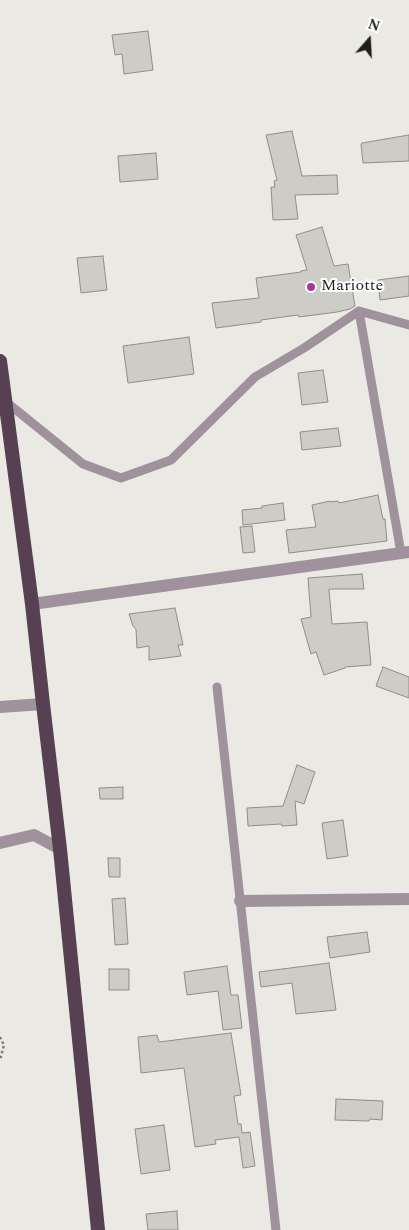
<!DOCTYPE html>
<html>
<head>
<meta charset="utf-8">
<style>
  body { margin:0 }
  #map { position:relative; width:409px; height:1230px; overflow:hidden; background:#ebe9e3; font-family:Spectral,serif }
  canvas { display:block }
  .north { position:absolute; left:344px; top:15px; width:50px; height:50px; -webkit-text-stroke:4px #fff; paint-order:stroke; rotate:19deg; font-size:14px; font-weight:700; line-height:20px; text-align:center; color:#1e1e1c }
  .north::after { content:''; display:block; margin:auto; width:18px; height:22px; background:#1e1e1c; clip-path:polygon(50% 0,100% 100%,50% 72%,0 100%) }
</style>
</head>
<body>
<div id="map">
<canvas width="409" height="1230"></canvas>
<div class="north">N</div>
</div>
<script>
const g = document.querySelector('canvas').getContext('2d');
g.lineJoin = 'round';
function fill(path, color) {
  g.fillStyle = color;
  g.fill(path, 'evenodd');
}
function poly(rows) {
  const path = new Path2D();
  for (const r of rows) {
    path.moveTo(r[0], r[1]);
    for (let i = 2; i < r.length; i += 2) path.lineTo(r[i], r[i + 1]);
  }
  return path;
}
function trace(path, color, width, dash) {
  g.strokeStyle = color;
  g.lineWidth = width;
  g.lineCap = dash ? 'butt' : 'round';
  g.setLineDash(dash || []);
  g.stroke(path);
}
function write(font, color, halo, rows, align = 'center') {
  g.font = font + ' Spectral,serif';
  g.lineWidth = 4;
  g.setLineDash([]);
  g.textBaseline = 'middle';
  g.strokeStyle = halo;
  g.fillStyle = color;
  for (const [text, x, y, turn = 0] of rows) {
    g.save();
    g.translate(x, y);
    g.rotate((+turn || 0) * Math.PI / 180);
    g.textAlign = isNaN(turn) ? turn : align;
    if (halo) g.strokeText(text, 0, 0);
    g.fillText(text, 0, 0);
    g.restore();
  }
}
const building = poly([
  [148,31,153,70,124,74,122,54,115,55,112,35,148,31],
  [292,131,302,176,337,175,338,194,295,195,298,219,273,220,271,187,275,187,274,181,277,180,266,135,292,131],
  [409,135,409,161,363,163,361,144,362,143,409,135],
  [156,153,158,179,120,182,118,156,156,153],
  [322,227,334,266,348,264,355,306,350,309,337,312,299,317,298,315,261,320,261,322,216,328,212,303,259,298,256,278,301,272,301,271,307,270,296,235,322,227],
  [103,256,107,290,81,293,77,258,103,256],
  [409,276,409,296,380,300,378,280,409,276],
  [189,337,194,374,128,383,123,346,189,337],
  [323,370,328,402,302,405,298,373,323,370],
  [338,428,341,446,302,450,300,432,338,428],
  [378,495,383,519,385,519,387,541,289,553,286,530,316,527,312,505,330,501,330,502,338,501,339,503,378,495],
  [283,503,285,520,243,525,242,510,262,508,262,506,283,503],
  [252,526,255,552,243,553,240,527,252,526],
  [362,574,364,589,329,589,332,624,367,622,371,665,345,667,345,668,324,675,316,652,311,654,301,619,311,617,308,578,362,574],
  [175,608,183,645,178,645,181,656,149,660,149,646,137,648,136,629,133,626,129,614,175,608],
  [383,667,409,677,409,698,376,686,383,667],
  [297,765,315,772,304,804,295,801,297,825,282,826,281,824,248,826,247,808,283,806,297,765],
  [123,787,123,799,100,799,99,788,123,787],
  [343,820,348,856,327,859,322,823,343,820],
  [108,858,120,858,120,877,109,877,108,858],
  [125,898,128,944,115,945,112,899,125,898],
  [367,932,370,952,330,958,327,937,367,932],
  [329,963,336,1010,296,1014,292,983,261,987,259,972,329,963],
  [227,966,231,995,238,995,242,1028,223,1030,218,991,187,995,184,972,227,966],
  [109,969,129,969,129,990,109,990,109,969],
  [231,1033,241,1095,234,1096,238,1124,241,1124,242,1133,250,1132,255,1166,243,1168,239,1137,215,1140,216,1144,195,1147,184,1068,141,1073,138,1037,157,1035,159,1042,231,1033],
  [336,1099,383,1101,382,1120,370,1119,369,1121,335,1120,336,1099],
  [164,1125,170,1170,141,1174,135,1129,164,1125],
  [177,1211,178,1230,148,1230,146,1214,177,1211]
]);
const path = poly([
  [0,1037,4,1045,0,1060]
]);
const service = poly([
  [359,311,401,553],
  [5,401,83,464,121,478,171,460,255,377,304,348,359,311,409,325],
  [217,687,276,1230]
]);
const minor = poly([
  [32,604,409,552],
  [0,707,43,704],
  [0,843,34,835,60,849],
  [240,901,409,899]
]);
const trunk = poly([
  [0,361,32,604,43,704,60,849,98,1230]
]);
const markers = [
  [311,287,5,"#a63796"]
];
const poiNames = [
  ["Mariotte",321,287]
];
fill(building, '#cdccc6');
trace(building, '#8e8d87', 1);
trace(path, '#7c7b77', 2.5, [2.5, 2.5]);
trace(service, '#9f929c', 9);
trace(minor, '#9f929c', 12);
trace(trunk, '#564051', 14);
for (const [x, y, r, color] of markers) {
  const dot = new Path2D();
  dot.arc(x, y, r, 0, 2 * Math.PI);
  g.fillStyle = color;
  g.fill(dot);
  trace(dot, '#fff', 2);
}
write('16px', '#1e1e1c', '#fff', poiNames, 'left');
</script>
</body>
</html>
